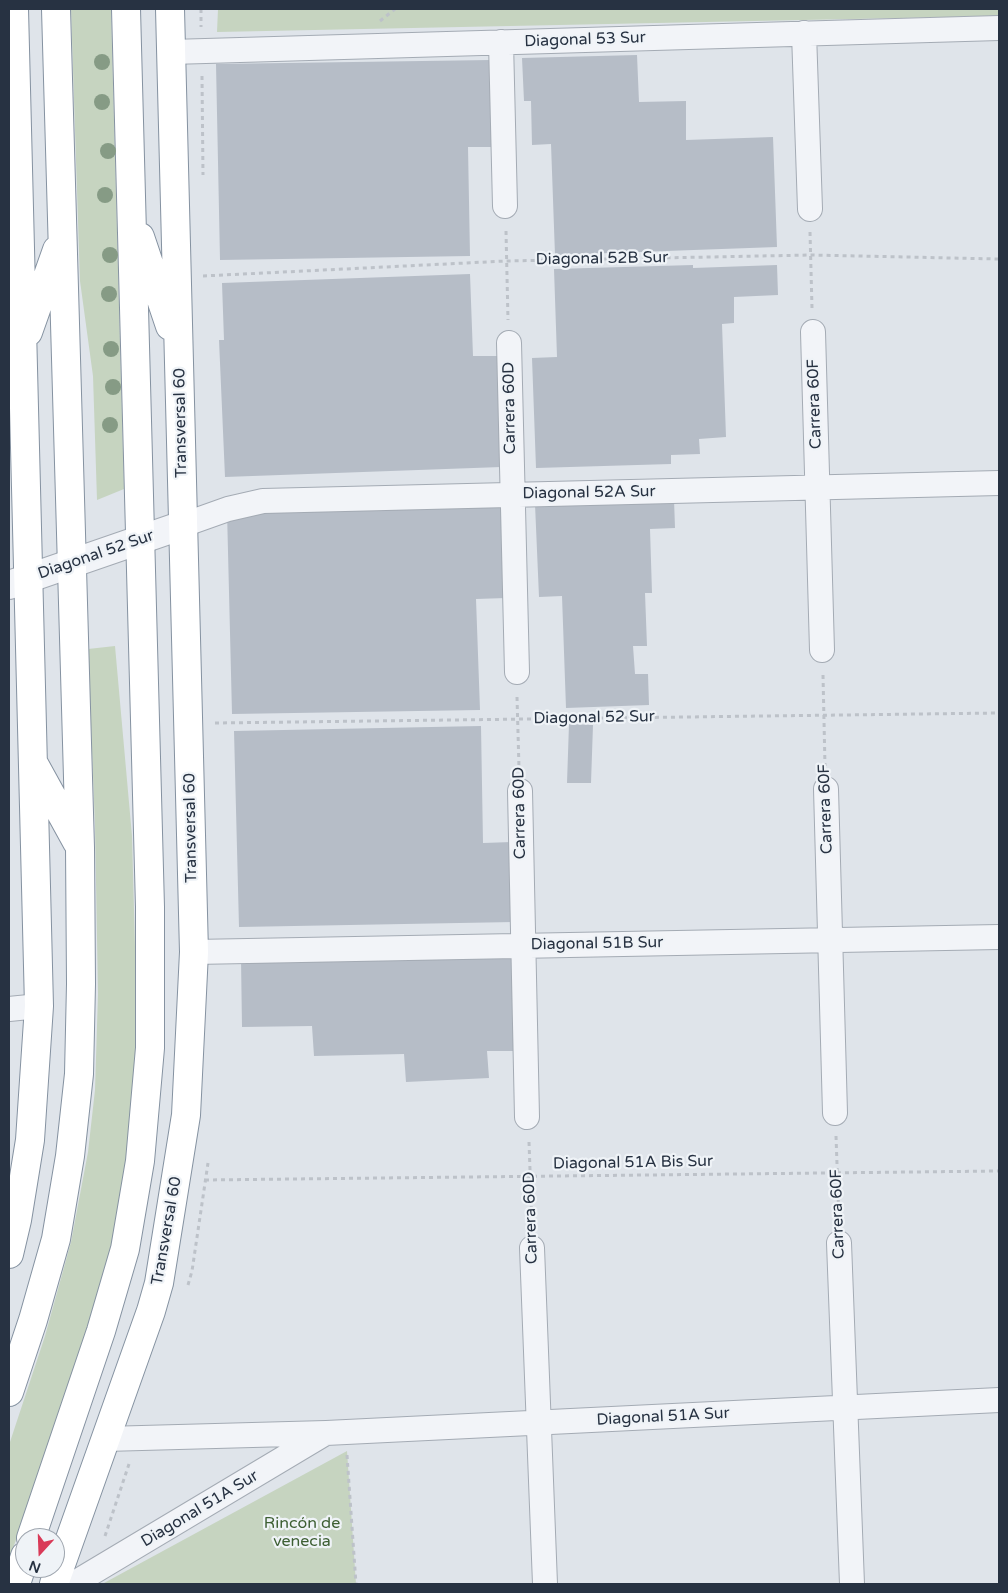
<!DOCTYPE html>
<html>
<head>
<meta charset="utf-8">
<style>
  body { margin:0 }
  #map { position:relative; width:1008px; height:1593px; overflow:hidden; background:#dfe4ea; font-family:"Varela Round",sans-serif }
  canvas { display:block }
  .frame { position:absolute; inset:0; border:10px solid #273242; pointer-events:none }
  .north { position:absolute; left:15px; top:1528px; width:50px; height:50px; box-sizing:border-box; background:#eff3f7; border:1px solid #9fa6af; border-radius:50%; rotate:200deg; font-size:14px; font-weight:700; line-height:20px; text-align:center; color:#273242 }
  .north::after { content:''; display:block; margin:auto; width:18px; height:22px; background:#d93a58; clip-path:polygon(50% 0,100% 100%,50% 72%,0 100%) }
</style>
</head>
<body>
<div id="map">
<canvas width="1008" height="1593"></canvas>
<div class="frame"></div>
<div class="north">N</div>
</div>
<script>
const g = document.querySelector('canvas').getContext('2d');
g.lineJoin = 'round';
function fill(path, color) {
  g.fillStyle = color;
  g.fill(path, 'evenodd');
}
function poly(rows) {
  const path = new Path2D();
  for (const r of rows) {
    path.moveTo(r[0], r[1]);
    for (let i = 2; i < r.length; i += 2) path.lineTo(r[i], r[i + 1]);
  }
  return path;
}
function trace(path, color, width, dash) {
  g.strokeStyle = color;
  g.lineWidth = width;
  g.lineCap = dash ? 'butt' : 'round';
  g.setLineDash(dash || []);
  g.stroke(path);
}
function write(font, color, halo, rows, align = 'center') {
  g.font = font + ' "Varela Round",sans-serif';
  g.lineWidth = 4.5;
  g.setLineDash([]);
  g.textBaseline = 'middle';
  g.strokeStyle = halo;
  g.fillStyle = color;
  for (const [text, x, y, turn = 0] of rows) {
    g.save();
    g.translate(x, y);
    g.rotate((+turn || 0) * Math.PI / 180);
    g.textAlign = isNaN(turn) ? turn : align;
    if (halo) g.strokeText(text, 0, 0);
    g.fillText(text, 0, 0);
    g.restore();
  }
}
const green = poly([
  [71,9,111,9,124,489,97,500,93,376,80,281],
  [218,9,999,9,999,16,217,32],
  [115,646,132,836,137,1020,130,1138,116,1226,87,1336,9,1560,9,1445,45,1336,71,1242,88,1152,95,1090,98,994,95,826,88,649],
  [347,1451,356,1584,104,1584,104,1583]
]);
const building = poly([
  [637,55,639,102,686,101,686,140,773,137,777,247,555,255,551,144,532,145,531,101,524,101,522,58],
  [491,60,493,147,468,147,470,256,220,260,216,64],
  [693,265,693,268,777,265,778,295,734,297,734,323,722,324,726,437,699,439,700,454,671,455,671,464,536,468,532,358,557,357,554,269],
  [470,274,473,356,497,356,501,467,225,477,219,340,224,340,222,283],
  [674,499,675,528,650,529,652,593,645,593,647,646,633,646,635,674,648,674,649,705,566,708,562,596,539,597,535,504],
  [503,505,506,598,476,599,480,710,232,714,227,511],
  [569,724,593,725,591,783,567,783],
  [481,726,483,843,512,842,514,922,239,927,234,731],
  [515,955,517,1051,487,1051,489,1078,406,1082,404,1054,314,1056,312,1026,242,1027,241,959]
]);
const path = poly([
  [201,9,201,27],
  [380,21,395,9],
  [202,76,203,175],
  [506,231,508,320],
  [810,232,812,308],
  [203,276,506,261,811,255,999,259],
  [823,675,825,766],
  [517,697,519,768],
  [215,723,999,713],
  [836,1136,839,1220],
  [529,1142,532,1225],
  [205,1180,999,1171],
  [188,1285,192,1271,208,1163],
  [347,1455,356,1584],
  [105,1536,129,1464]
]);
const minor = poly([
  [804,33,810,209],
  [501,42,505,206],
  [171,52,999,28],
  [813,332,822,650],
  [509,343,517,672],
  [183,525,228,509,263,501,999,483],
  [826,789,835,1113],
  [520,791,527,1117],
  [194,952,999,937],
  [9,1009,39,1006],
  [839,1243,852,1584],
  [532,1248,545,1584],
  [105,1439,326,1433,999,1400],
  [73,1584,324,1434]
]);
const tertiary = poly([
  [9,585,183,525]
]);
const trunk = poly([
  [140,237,170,326],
  [28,332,57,250],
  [34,764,77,842],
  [9,1254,17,1220,30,1140,39,1006,14,9],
  [9,1392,33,1320,56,1239,70,1156,79,1074,81,984,80,847,56,9],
  [31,1538,101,1331,125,1249,140,1161,150,1048,150,907,126,9],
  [16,1584,25,1556],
  [54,1584,151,1311,159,1283,186,1115,194,952,170,9]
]);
const trees = [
  [102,62],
  [102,102],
  [108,151],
  [105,195],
  [110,255],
  [109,294],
  [111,349],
  [113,387],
  [110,425]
];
const streetNames = [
  ["Diagonal 53 Sur",585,40,-2],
  ["Diagonal 52B Sur",602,259,-1],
  ["Carrera 60F",815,404,-92],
  ["Carrera 60D",510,408,-91],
  ["Transversal 60",181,423,-91],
  ["Diagonal 52A Sur",589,493,-1],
  ["Diagonal 52 Sur",96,555,-19],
  ["Diagonal 52 Sur",594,718,-1],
  ["Carrera 60F",826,809,-92],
  ["Carrera 60D",520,813,-91],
  ["Transversal 60",191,828,-91],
  ["Diagonal 51B Sur",597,944,-1],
  ["Diagonal 51A Bis Sur",633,1163,-1],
  ["Carrera 60F",838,1214,-92],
  ["Carrera 60D",531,1218,-92],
  ["Transversal 60",167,1231,-80],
  ["Diagonal 51A Sur",663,1417,-3],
  ["Diagonal 51A Sur",200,1509,-31]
];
const parkNames = [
  ["Rincón de",302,1524],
  ["venecia",302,1542]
];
fill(green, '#c6d4c0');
fill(building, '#b6bdc7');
trace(minor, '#a4abb4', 26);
trace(tertiary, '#a4abb4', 30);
trace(trunk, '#8592a1', 30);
trace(path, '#bdc2c9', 3, [4, 4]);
trace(minor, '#f2f4f8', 24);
trace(tertiary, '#f2f4f8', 28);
trace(trunk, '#fff', 28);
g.fillStyle = '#869b85';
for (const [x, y] of trees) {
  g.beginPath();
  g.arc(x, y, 8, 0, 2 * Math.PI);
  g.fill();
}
write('16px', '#273242', '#eff3f7', streetNames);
write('16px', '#3d5f33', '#eff3f7', parkNames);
</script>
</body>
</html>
